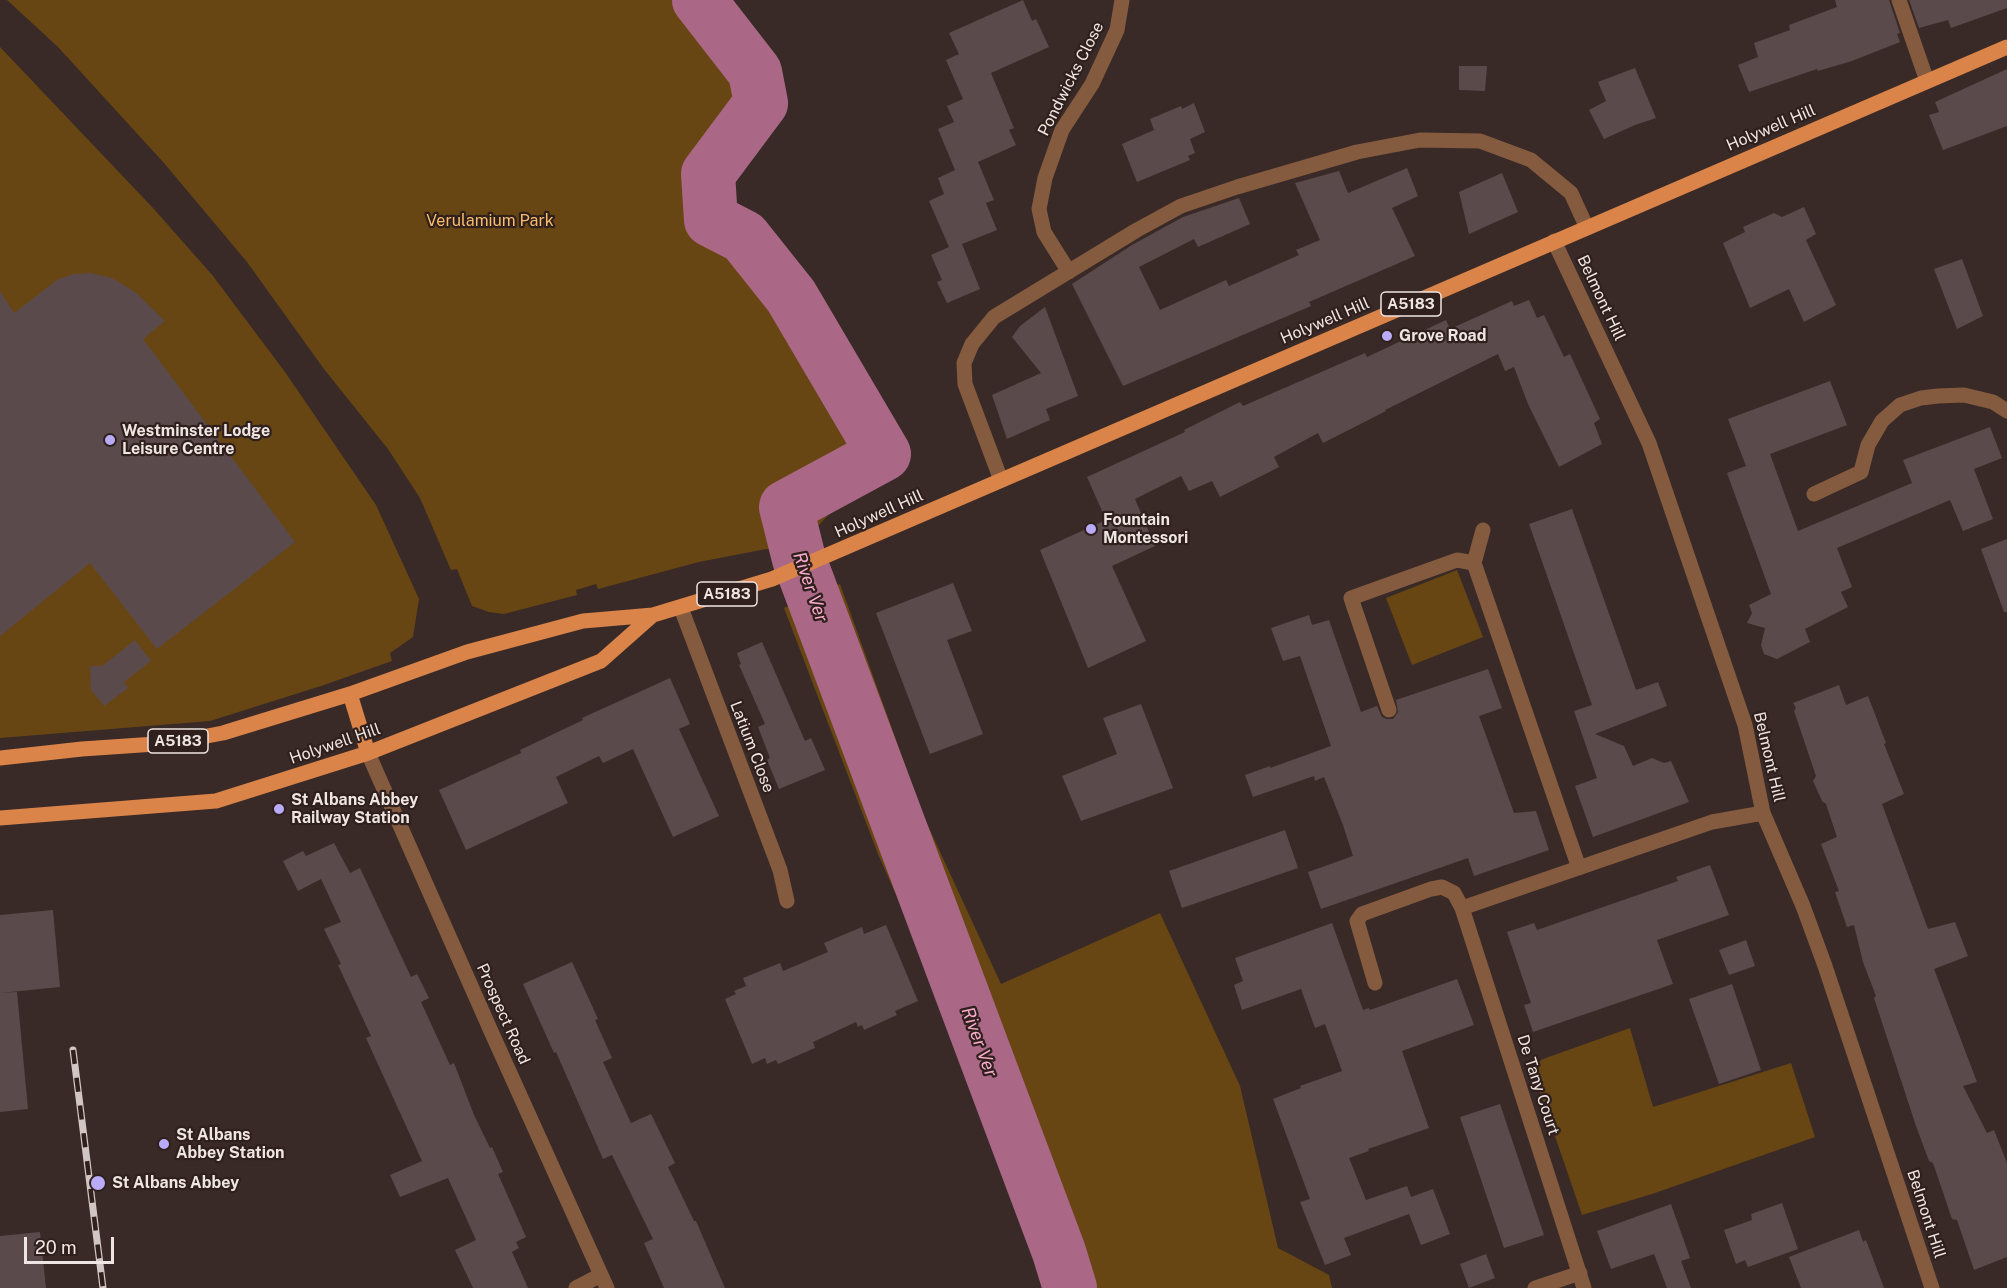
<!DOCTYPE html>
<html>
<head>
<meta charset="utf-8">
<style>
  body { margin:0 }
  #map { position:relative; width:2007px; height:1288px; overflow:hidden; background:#392a27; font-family:"Public Sans",sans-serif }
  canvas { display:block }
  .scale { position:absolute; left:24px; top:1237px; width:90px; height:27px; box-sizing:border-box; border:3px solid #efe5e2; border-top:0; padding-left:8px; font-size:18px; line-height:21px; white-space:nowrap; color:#efe5e2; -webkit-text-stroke:4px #2f201d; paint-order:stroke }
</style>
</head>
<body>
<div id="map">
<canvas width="2007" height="1288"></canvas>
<div class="scale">20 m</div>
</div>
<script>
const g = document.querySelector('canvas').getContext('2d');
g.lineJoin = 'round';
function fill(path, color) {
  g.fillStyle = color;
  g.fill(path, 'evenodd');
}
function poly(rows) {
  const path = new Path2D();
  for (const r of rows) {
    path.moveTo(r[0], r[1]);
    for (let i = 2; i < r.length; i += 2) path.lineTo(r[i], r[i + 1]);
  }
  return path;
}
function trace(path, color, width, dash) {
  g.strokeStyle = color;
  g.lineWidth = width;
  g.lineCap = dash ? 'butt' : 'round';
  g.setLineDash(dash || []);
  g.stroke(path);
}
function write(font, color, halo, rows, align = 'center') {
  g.font = font + ' "Public Sans",sans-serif';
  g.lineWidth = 4.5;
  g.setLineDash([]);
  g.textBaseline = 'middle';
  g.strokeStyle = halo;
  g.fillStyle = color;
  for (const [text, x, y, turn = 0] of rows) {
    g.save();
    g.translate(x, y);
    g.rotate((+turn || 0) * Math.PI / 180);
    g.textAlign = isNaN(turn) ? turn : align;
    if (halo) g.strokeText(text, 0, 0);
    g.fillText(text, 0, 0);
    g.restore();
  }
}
const green = poly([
  [7,0,699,0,755,72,761,103,708,174,711,220,744,237,791,296,884,454,808,537,779,549,766,549,699,562,598,589,596,584,576,590,577,595,504,614,489,612,472,606,457,569,451,570,420,498,388,449,324,369,247,262,164,163,58,47],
  [0,47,153,208,213,276,285,372,376,505,419,599,413,637,390,653,392,661,321,686,210,721,0,738],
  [1457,570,1483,637,1412,665,1386,598],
  [840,584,923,815,1001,984,1160,913,1240,1086,1278,1248,1329,1275,1332,1288,1057,1288,1054,1276,979,1082,878,854,784,608],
  [1630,1028,1653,1107,1791,1063,1815,1137,1652,1194,1582,1215,1533,1072,1536,1064,1543,1059]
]);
const river = poly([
  [699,0,755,72,761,103,708,174,711,220,744,237,791,296,884,454,786,507,799,559,1059,1252,1070,1288]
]);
const building = poly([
  [1023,0,1032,21,1036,19,1049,47,991,73,1014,128,1009,130,1016,145,978,162,994,200,986,203,997,230,962,244,980,289,947,303,937,282,942,280,931,255,949,247,929,201,944,194,938,178,955,170,938,129,954,122,947,106,963,99,946,60,959,54,949,33],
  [1835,0,1889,0,1900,33,1897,34,1900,42,1852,61,1818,71,1817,69,1749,92,1738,65,1758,57,1754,43,1790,30,1789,25,1837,7],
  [1909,0,2007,0,2007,8,1951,28,1948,20,1919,28],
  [1459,66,1487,66,1485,91,1459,90],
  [1635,68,1656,118,1635,125,1604,139,1589,110,1606,101,1598,82],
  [2007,69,2007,126,1943,150,1929,115,1939,112,1935,102],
  [1194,103,1205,132,1190,139,1195,153,1188,156,1190,160,1137,182,1122,144,1154,130,1150,119,1181,106,1182,109],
  [1407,168,1418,196,1392,208,1415,256,1309,302,1311,306,1123,386,1072,284,1132,245,1183,217,1239,198,1250,224,1198,247,1194,239,1139,267,1160,310,1226,280,1229,286,1299,255,1296,250,1320,240,1295,183,1339,171,1348,193],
  [1502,173,1518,212,1469,234,1459,192],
  [1804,207,1816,234,1806,240,1836,305,1804,322,1789,289,1750,308,1723,243,1745,232,1743,227,1774,213,1782,217],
  [1962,259,1983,316,1957,329,1934,269],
  [90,273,112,278,135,292,165,321,143,339,295,542,157,649,90,563,0,636,0,291,14,313,57,280,73,274],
  [1529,300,1537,318,1544,315,1564,357,1570,354,1600,419,1594,423,1602,444,1559,467,1528,404,1514,367,1505,371,1498,354,1385,410,1386,411,1323,443,1318,433,1274,457,1279,467,1220,497,1212,481,1189,491,1181,476,1135,499,1155,546,1112,566,1146,641,1088,668,1040,550,1106,520,1087,477,1185,432,1184,430,1240,402,1243,406,1365,353,1367,357,1446,320,1450,329,1512,301,1514,306],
  [1045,307,1078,396,1046,409,1050,420,1007,439,992,395,1041,373,1012,337,1020,326],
  [1830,381,1847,425,1770,454,1798,531,1912,483,1903,460,1990,427,2002,458,1974,469,1993,519,1963,531,1950,500,1837,548,1852,587,1841,592,1848,607,1805,629,1810,642,1777,659,1764,654,1761,645,1765,628,1747,623,1752,613,1749,605,1771,594,1727,473,1746,466,1728,419],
  [1572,509,1636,690,1658,682,1667,706,1595,734,1624,746,1633,766,1652,758,1664,763,1671,761,1689,802,1593,837,1575,786,1597,778,1574,711,1592,705,1529,524],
  [2007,539,2007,612,2004,612,1981,549],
  [953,583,972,631,947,640,983,734,930,754,876,613],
  [1309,615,1312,625,1329,620,1361,712,1377,706,1382,717,1387,719,1393,719,1398,712,1396,700,1488,669,1502,708,1479,716,1514,813,1536,811,1549,850,1474,876,1468,858,1321,909,1308,872,1353,856,1343,825,1324,777,1315,781,1314,776,1253,797,1245,775,1270,766,1270,768,1331,746,1300,656,1283,661,1271,628],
  [135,640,151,661,124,682,128,688,104,706,91,690,90,666,102,666],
  [762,642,805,741,811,738,825,770,779,789,767,760,770,758,758,727,765,724,739,665,741,664,737,653],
  [670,678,690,724,679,729,719,816,673,837,633,749,603,763,599,756,556,777,568,803,466,850,439,790,521,753,520,750,583,720,582,718],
  [1839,685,1846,705,1868,696,1886,743,1884,744,1904,794,1882,804,1928,929,1955,922,1968,956,1934,969,1977,1082,1963,1086,1987,1133,1994,1130,2007,1163,2007,1257,1974,1270,1957,1220,1952,1219,1933,1163,1929,1161,1916,1126,1874,998,1876,996,1863,962,1854,925,1847,927,1835,892,1839,891,1821,844,1837,837,1826,804,1822,801,1813,781,1816,776,1794,711,1796,708,1793,703],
  [1141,704,1173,788,1081,821,1062,776,1117,754,1103,718],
  [1285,830,1298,868,1182,908,1169,871],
  [334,843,350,873,360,868,411,977,417,974,429,998,421,1002,450,1065,454,1063,474,1115,490,1148,492,1147,503,1172,498,1174,526,1237,516,1242,519,1248,512,1252,528,1288,473,1288,455,1250,476,1240,448,1178,400,1197,390,1175,422,1161,366,1038,371,1036,338,965,341,964,324,929,341,922,321,879,298,891,283,861,303,851,306,856],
  [1710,865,1729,915,1657,940,1673,984,1533,1032,1524,1005,1531,1003,1507,932,1534,923,1537,930,1678,881,1676,877],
  [53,910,60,987,0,993,0,915],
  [1332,923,1363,1010,1369,1008,1370,1010,1457,979,1474,1025,1402,1051,1429,1128,1368,1149,1369,1151,1349,1158,1366,1200,1407,1186,1411,1197,1433,1189,1450,1234,1421,1245,1409,1214,1344,1238,1351,1255,1325,1265,1300,1202,1310,1199,1273,1099,1301,1088,1300,1086,1342,1071,1325,1024,1315,1028,1301,989,1242,1010,1234,985,1243,981,1235,958],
  [886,925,918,1001,895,1011,897,1015,864,1030,862,1025,858,1027,856,1022,813,1042,815,1048,778,1064,776,1060,767,1064,765,1058,752,1064,725,999,736,994,734,991,746,986,743,978,780,963,783,971,828,952,824,943,862,927,864,934],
  [1746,940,1755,966,1729,975,1719,950],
  [572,962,598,1019,595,1020,612,1058,603,1062,631,1123,651,1114,675,1163,668,1167,694,1221,696,1221,725,1288,664,1288,644,1243,653,1239,612,1155,603,1159,556,1052,554,1053,523,984],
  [1732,984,1761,1070,1719,1084,1689,999],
  [17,992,28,1109,0,1112,0,993],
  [1500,1104,1544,1235,1504,1248,1460,1117],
  [1782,1203,1798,1249,1748,1267,1745,1260,1736,1264,1724,1230,1752,1220,1751,1214],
  [1671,1204,1690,1258,1681,1261,1691,1288,1667,1288,1654,1254,1611,1269,1597,1231],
  [1859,1230,1863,1242,1866,1240,1884,1288,1801,1288,1789,1257],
  [40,1232,46,1288,0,1288,0,1236],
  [1486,1254,1495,1278,1469,1288,1460,1264]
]);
const minor = poly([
  [1899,0,1927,81],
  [1554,241,1649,443,1745,725,1763,813,1803,906,1825,966,1932,1288],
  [1069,272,1044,232,1039,209,1045,178,1062,130,1092,84,1117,30,1122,0],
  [1001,480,965,384,964,363,972,344,994,317,1137,230,1181,206,1237,187,1357,152,1420,140,1480,141,1531,160,1571,193,1587,228],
  [1814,494,1861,472,1868,445,1882,421,1900,405,1921,398,1938,396,1964,395,1993,402,2007,411],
  [1474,563,1483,530],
  [681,608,780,870,787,901],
  [1389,710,1351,598,1457,560,1474,563,1579,868],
  [368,753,490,1029,607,1288],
  [1375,983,1357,921,1362,914,1431,889,1442,887,1454,893,1462,908],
  [576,1288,601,1275],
  [1535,1288,1580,1273],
  [1584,1288,1462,908,1712,822,1763,813]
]);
const major = poly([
  [350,694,368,753],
  [0,758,82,749,170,743,223,733,350,694,467,652,583,621,653,615,772,579,2007,47],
  [0,818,216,801,368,753,601,661,653,615]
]);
const rail = poly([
  [73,1050,103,1288]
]);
const markers = [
  [1387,336,6,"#b9abf7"],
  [110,440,6,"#b9abf7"],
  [1091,529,6,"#b9abf7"],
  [279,809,6,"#b9abf7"],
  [164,1144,6,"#b9abf7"],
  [98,1183,8,"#b9abf7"]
];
const shields = [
  [1411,304,60],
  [727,594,60],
  [178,741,60]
];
const shieldNames = [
  ["A5183",1411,304],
  ["A5183",727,594],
  ["A5183",178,741]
];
const streetNames = [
  ["Pondwicks Close",1071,79,-63],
  ["Holywell Hill",1771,128,-23],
  ["Belmont Hill",1601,298,65],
  ["Holywell Hill",1325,321,-23],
  ["Holywell Hill",879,514,-24],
  ["Holywell Hill",335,744,-19],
  ["Latium Close",752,747,69],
  ["Belmont Hill",1769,757,77],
  ["Prospect Road",503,1014,66],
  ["De Tany Court",1538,1085,72],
  ["Belmont Hill",1926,1214,72]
];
const parkNames = [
  ["Verulamium Park",490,221]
];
const poiNames = [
  ["Grove Road",1399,336],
  ["Westminster Lodge",122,431],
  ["Leisure Centre",122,449],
  ["Fountain",1103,520],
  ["Montessori",1103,538],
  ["St Albans Abbey",291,800],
  ["Railway Station",291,818],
  ["St Albans",176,1135],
  ["Abbey Station",176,1153],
  ["St Albans Abbey",112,1183]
];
const waterNames = [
  ["River Ver",810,587,71],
  ["River Ver",979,1042,70]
];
fill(green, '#684613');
trace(river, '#ab6886', 54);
fill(building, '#5b4a4b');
trace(minor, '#855b40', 15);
trace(major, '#db8449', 15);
trace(rail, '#d1c6c3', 7);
trace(rail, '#2f201d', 4.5, [14]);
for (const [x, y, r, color] of markers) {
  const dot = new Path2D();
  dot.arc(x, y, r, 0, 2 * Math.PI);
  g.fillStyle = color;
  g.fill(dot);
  trace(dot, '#2f201d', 2);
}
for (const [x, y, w] of shields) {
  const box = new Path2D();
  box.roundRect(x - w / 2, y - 12, w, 24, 4.5);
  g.fillStyle = '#2f201d';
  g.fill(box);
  trace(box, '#efe5e2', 1.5);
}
write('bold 15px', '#efe5e2', null, shieldNames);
write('16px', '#efe5e2', '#2f201d', streetNames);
write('16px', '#fbbd6a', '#2f201d', parkNames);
write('bold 16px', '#efe5e2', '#2f201d', poiNames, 'left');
write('italic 18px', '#f8abcc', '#2f201d', waterNames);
</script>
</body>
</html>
